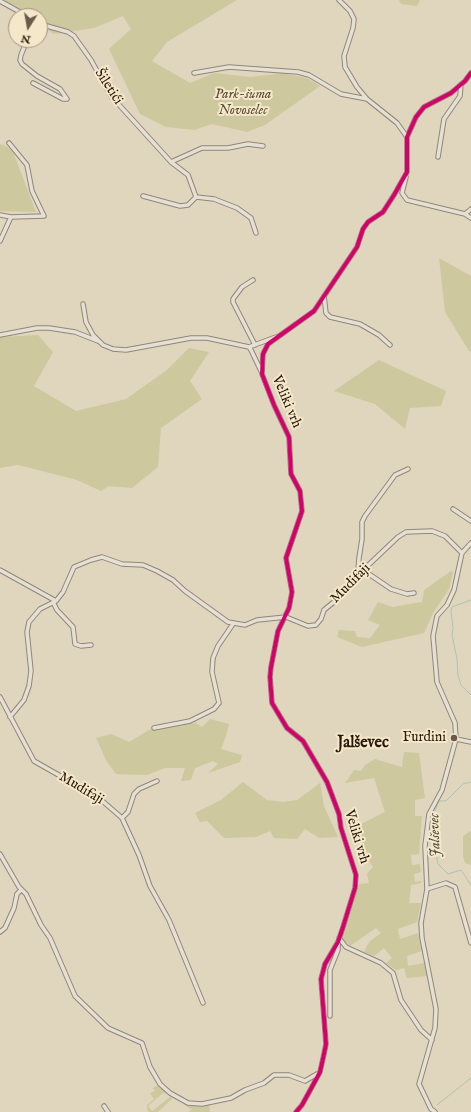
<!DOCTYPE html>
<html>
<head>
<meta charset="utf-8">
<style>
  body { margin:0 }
  #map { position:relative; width:471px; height:1112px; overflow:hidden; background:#e0d5bd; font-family:"IM FELL English",serif }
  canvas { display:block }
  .north { position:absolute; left:8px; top:8px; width:40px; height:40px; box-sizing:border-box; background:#f5e8ca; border:1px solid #a4947e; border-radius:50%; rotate:191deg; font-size:11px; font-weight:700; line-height:16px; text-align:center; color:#2a170b }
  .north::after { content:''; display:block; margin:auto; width:14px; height:18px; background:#6a5a49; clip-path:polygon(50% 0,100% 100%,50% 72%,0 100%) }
</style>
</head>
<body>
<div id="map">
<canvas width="471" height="1112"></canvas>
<div class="north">N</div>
</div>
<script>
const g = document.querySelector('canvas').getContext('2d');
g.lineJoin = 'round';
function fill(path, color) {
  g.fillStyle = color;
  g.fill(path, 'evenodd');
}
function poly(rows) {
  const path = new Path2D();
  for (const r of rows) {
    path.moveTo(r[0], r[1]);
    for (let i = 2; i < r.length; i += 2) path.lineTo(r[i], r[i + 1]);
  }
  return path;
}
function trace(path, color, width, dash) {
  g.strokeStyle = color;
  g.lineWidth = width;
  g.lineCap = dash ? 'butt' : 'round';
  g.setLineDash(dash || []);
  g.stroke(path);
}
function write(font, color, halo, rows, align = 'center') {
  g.font = font + ' "IM FELL English",serif';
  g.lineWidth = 4;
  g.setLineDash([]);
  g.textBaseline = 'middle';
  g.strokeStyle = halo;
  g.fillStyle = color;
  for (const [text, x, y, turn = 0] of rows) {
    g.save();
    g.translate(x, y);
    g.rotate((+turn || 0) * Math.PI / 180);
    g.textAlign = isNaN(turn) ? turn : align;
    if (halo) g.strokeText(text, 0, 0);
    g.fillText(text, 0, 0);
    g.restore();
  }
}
const green = poly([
  [2,0,237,0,167,42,152,61,190,83,214,73,251,77,283,73,307,78,320,86,265,125,247,132,212,124,194,130,166,127,140,114,109,49,131,29,123,16,94,28,54,34,40,25,40,16,26,16],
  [399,0,420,0,417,6,401,4],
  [0,144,6,146,13,152,36,212,0,211],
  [439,258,471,276,471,351,469,351,445,312],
  [38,335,53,352,34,386,76,411,126,399,167,370,189,348,209,352,190,381,202,399,161,428,158,467,132,488,109,486,101,491,77,480,18,465,0,468,0,337],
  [379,360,446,391,441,406,410,408,405,429,375,404,334,391],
  [451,571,453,572,449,589,433,613,424,633,362,647,337,637,339,630,355,631,357,637,370,638,380,625,368,620,378,602,392,607,422,602,424,590],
  [210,719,229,724,226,736,221,749,242,755,240,762,208,773,218,764,213,761,195,768,191,780,181,781,185,768,165,768,147,775,116,774,107,762,96,738,111,734,129,742,151,729,196,723,202,727],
  [404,752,419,753,425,798,415,800,415,816,422,816,419,854,411,855,412,865,420,864,421,872,414,874,415,882,422,881,421,883,411,885,409,903,421,903,417,922,398,929,400,939,418,933,422,951,407,956,408,966,424,963,428,976,407,978,404,968,396,970,386,963,392,958,384,948,374,956,364,952,369,942,381,933,376,928,350,946,341,937,359,884,369,883,367,874,373,867,370,863,369,853,362,855,359,825,385,812,374,778,345,783,354,770,361,771,365,765,375,759,402,767],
  [243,782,267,800,283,802,297,800,320,783,324,806,338,837,319,838,305,829,297,839,274,838,270,831,256,837,224,838,207,821,200,822,195,813,221,800],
  [471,831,471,865,465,863,463,856,463,836],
  [158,1085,167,1094,163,1093,148,1106,152,1111,170,1097,173,1098,158,1112,148,1112,147,1105,154,1099,150,1093,155,1091,153,1088],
  [180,1100,188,1104,209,1103,210,1112,189,1112,190,1110,193,1110,187,1107]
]);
const stream = poly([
  [471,600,452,607,451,611,453,628,452,635,457,659,458,675,461,685,471,695],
  [471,782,463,784,446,801,439,801,433,815,438,820,436,825,438,839,434,843,438,864,448,874,461,870,471,885],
  [437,1105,471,1078]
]);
const minor = poly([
  [339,0,350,11,354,19,353,28,344,56,345,67,357,87,367,99,397,123,407,137],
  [0,1,27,16],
  [40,24,68,32,74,36,91,60,111,96,171,162,188,175,196,197,214,199,237,208,251,218,256,233],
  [27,40,21,55,20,60,22,64,37,76,60,89,67,99,63,99,33,83],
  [194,73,229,67,298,72,309,75,341,94,367,99],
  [438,157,444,119,460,96,461,84],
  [171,162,202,148,228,148,248,144,263,146],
  [406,177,402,193,407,200,465,214,471,218],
  [143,196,180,206,188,205,196,197],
  [465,214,471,209],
  [0,215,11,217,44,216,32,191,27,165,9,143],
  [0,241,11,217],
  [253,280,242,287,233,299,233,302,255,345],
  [324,296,326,313,330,317,360,324,379,335,390,345],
  [83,304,86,322,93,335,103,345,113,349,126,350,191,338,207,338,249,347,276,337],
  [0,335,37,328,49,328,75,332,98,341],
  [249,347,251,350,261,371],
  [453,509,471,521],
  [0,570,56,601],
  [363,570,391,589,407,594,414,593],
  [360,573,358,570,359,558,362,539,362,522,365,516,395,475,408,469],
  [53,602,57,610,73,627,75,644,81,646,91,645],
  [0,697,34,761,99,798,122,818,128,812,134,794,139,789,157,781],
  [10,717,24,700,29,686,31,671,27,632,29,622,40,609,56,601,63,592,74,567,91,560,102,557,122,564,143,565,157,571,173,580,185,591,228,622,245,625,257,620,286,617,308,626,316,625,321,619,324,610,340,597,360,573,398,537,406,532,432,531,445,536,462,553],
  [154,728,190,721,214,709,219,703,212,672,213,658,218,646,233,624],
  [456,739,471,742],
  [122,818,139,855,150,886,169,920,203,1003],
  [0,854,19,887,26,894,41,925,50,938,75,996,108,1028,142,1043,150,1067,160,1084,170,1093,188,1103,202,1104,231,1098,245,1090,264,1083,274,1075,289,1075,305,1081,317,1074],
  [427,889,446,883,455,887,471,943],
  [0,932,5,928,14,908,17,894,21,890],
  [339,938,346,947,381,963,393,973,401,1000,421,1030,432,1040],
  [330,1016,330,970,338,950,338,943],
  [104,1106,108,1112],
  [296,1112,302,1105,313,1085,320,1072,324,1054,326,1044,321,979,325,964,338,942,343,927,355,888,356,875,341,828,339,814,327,782,303,741,287,728,272,703,270,677,271,667,278,631,289,608,292,592,286,558,302,511,300,491,291,474,289,437,274,405,262,374,263,354,268,344,314,311,357,247,363,229,368,222,383,212,394,195,407,172,407,137,416,117,424,107,451,93,465,81,471,73],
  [435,1112,431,1109,419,1084,435,1028,436,1009,422,938,421,923,427,889,425,846,429,814,442,790,456,739,455,723,437,682,433,636,437,616,447,605,454,590,462,553,471,543]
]);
const cycleway = poly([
  [296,1112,302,1105,313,1085,320,1072,324,1054,326,1044,321,979,325,964,338,942,343,927,355,888,356,875,341,828,339,814,327,782,303,741,287,728,272,703,270,677,271,667,278,631,289,608,292,592,286,558,302,511,300,491,291,474,289,437,274,405,262,374,263,354,268,344,314,311,357,247,363,229,368,222,383,212,394,195,407,172,407,137,416,117,424,107,451,93,465,81,471,73]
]);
const markers = [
  [454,738,4,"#6a5a49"]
];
const streetNames = [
  ["Šiletići",108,87,57],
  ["Veliki vrh",286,402,67],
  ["Mudifaji",351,584,-45],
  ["Mudifaji",81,789,31],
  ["Veliki vrh",356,837,73]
];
const parkNames = [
  ["Park-šuma",243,95],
  ["Novoselec",243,111]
];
const poiNames = [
  ["Furdini",446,738]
];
const waterNames = [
  ["Jalševec",436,835,-92]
];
const quarterNames = [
  ["Jalševec",363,744]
];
fill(green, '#cec89e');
trace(stream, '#afc3b1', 1);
trace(minor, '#908779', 5.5);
trace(minor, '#e6e0d4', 3.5);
trace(cycleway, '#d6006c', 4);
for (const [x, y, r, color] of markers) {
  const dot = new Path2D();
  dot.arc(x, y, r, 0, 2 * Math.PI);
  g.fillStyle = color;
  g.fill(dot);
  trace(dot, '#f5e8ca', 1.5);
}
write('14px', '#2a170b', '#f5e8ca', streetNames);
write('italic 14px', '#574930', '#f5e8ca', parkNames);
write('14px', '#2a170b', '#f5e8ca', poiNames, 'right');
write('italic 15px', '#515043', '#f5e8ca', waterNames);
write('bold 16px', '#2a170b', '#f5e8ca', quarterNames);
</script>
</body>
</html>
